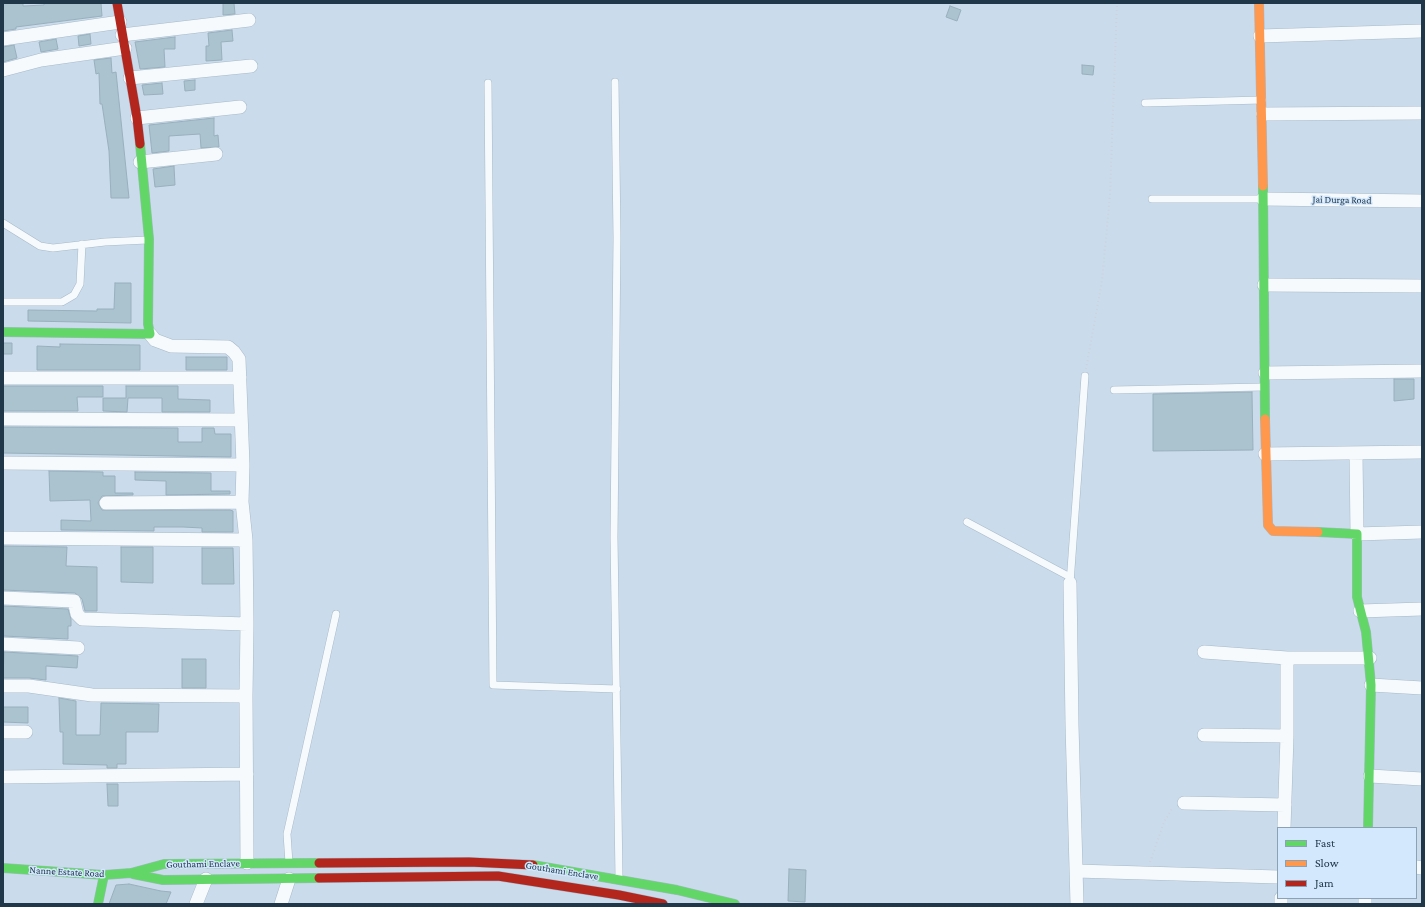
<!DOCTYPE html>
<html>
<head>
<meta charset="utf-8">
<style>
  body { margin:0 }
  #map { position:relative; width:1425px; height:907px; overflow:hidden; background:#cadbec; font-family:"Crimson Pro",serif }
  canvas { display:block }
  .frame { position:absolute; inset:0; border:4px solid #203649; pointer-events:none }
  .legend { position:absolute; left:1277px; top:827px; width:140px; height:72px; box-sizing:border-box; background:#d3e8fc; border:1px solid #8ba1b4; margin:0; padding:5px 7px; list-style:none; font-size:12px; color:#203649 }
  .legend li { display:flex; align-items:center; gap:8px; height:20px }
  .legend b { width:20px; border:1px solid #8ba1b4 }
</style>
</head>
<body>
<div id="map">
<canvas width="1425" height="907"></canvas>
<div class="frame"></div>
<ul class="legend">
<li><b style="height:5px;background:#63d668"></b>Fast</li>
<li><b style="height:5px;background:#ff974d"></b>Slow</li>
<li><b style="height:5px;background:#b3261e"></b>Jam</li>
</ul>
</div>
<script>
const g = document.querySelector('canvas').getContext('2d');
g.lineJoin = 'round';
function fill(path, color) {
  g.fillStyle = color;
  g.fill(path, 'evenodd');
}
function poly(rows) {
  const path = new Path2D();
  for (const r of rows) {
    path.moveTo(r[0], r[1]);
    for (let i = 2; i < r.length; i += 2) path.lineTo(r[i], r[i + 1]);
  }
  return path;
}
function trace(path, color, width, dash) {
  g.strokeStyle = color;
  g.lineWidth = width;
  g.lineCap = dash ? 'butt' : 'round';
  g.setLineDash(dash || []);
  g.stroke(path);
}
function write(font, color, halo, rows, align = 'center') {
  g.font = font + ' "Crimson Pro",serif';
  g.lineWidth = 3;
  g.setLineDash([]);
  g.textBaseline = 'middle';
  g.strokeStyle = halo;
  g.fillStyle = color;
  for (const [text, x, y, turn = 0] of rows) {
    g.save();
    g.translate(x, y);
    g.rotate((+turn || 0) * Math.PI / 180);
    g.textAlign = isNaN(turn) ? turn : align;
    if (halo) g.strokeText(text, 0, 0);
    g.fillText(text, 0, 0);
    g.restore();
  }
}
const building = poly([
  [3,3,23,3,23,6,44,5,44,3,101,3,102,16,16,27,16,29,3,31,3,3],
  [223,3,234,3,235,14,223,15,223,3],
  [950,6,961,10,957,21,946,17,950,6],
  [232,30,233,41,221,42,222,60,206,61,206,46,209,46,208,33,232,30],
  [90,34,91,44,79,46,78,36,90,34],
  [175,37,175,49,164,49,165,67,140,69,135,42,175,37],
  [56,39,58,49,41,52,39,42,56,39],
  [14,45,17,58,3,62,3,47,14,45],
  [111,58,112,73,116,72,129,198,111,198,109,151,102,104,100,104,99,73,96,74,94,60,111,58],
  [1082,65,1094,66,1093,75,1082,74,1082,65],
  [195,80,195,90,185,91,184,81,195,80],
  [162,83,163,94,144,95,142,85,162,83],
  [214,118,214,136,218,135,219,147,201,148,200,134,169,136,169,151,152,153,149,125,214,118],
  [174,166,175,185,155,187,153,169,174,166],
  [115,283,131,283,131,323,28,321,28,310,97,311,97,309,114,309,115,283],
  [3,343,12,343,12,354,3,354,3,343],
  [60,344,140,345,140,370,37,370,37,346,60,347,60,344],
  [186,357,227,357,227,370,186,370,186,357],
  [1394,379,1414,379,1414,399,1394,401,1394,379],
  [3,386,103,386,103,397,77,397,78,411,3,411,3,386],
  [126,386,178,386,178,399,210,400,210,412,162,412,162,398,128,398,127,412,103,411,103,398,126,398,126,386],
  [1252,392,1253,450,1153,451,1153,394,1252,392],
  [3,427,178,428,178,442,202,442,202,428,214,428,215,434,231,434,231,457,3,453,3,427],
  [49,471,103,472,103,476,115,476,115,493,133,493,133,495,102,496,98,503,102,510,230,510,233,511,233,532,202,532,202,528,183,527,154,527,154,531,61,530,61,520,91,521,90,500,50,501,49,471],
  [135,472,211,473,211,491,230,491,230,494,166,495,166,481,135,480,135,472],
  [3,546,67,547,66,566,97,567,97,611,85,611,82,599,75,593,3,590,3,546],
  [121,547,153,547,153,583,121,582,121,547],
  [202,548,233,548,234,584,202,584,202,548],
  [3,606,68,609,71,619,71,626,68,626,68,639,3,636,3,606],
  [4,652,78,656,77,668,46,666,46,680,29,678,3,678,4,652],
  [182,659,206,659,206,688,182,688,182,659],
  [59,698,76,701,76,735,100,735,101,703,159,704,158,732,126,732,126,764,117,764,117,768,107,768,107,765,63,764,63,732,60,732,59,698],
  [3,707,28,707,28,723,3,722,3,707],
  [107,784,118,784,118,806,108,806,107,784],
  [789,869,806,870,805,902,788,901,789,869],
  [129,884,161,891,171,892,166,904,109,904,116,885,129,884]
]);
const path = poly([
  [1086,369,1102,281,1110,195,1117,3],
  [1150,862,1164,822,1173,807]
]);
const lane = poly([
  [615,82,617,238,614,537,619,878],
  [488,83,493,685,617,689],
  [1145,103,1262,100],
  [1152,199,1262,199],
  [3,223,40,246,53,248,105,242,147,240],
  [3,302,62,302,74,295,80,284,82,244],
  [1114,390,1263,387],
  [967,522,1070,577],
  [1070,583,1085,376],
  [289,863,287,834,336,614]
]);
const street = poly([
  [122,35,249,20],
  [1260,36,1422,31],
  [3,39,120,22],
  [3,70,41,60,125,48],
  [130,78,251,66],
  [1263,114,1422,113],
  [137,118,240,107],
  [140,162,216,154],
  [1263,199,1422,201],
  [1264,285,1422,286],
  [150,334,155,340,171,346,228,347,234,352,239,359,243,465,242,502,246,540,247,624,246,696,247,863],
  [1265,373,1422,371],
  [3,378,240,378],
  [3,419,241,420],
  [1356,453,1357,534,1422,532],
  [1265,454,1422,452],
  [3,463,243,465],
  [106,503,242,502],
  [3,538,246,540],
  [1070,583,1072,725,1077,904],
  [3,598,74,601,77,614,82,619,247,624],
  [1360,611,1422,609],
  [3,644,78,648],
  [1204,652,1287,658,1370,658],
  [1371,685,1422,688],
  [3,686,29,686,92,695,246,696],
  [3,732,26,732],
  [1204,735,1287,736],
  [1370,776,1422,779],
  [3,777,247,774],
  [1184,803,1285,805],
  [1284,828,1287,736,1287,658],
  [1416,867,1422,868],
  [1076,871,1278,877],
  [196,904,206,879],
  [281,904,289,879],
  [1281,904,1281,898],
  [1365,904,1365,898]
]);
const fast = poly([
  [1263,186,1265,419],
  [3,332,150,334,148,324,149,239,140,144],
  [1318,532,1357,534,1357,597,1366,632,1371,685,1368,828],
  [533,865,677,890,735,904],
  [3,868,104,875,131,873,164,864,319,863],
  [133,874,163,880,319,878],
  [98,904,104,875]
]);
const slow = poly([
  [1259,3,1263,186],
  [1265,419,1268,525,1273,531,1318,532]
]);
const jam = poly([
  [117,3,137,118,140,144],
  [319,863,469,862,533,865],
  [319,878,498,876,619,895,663,904]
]);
const streetNames = [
  ["Jai Durga Road",1342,200,1],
  ["Gouthami Enclave",203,864,-1],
  ["Gouthami Enclave",562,871,9],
  ["Nanne Estate Road",67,872,3]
];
fill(building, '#abc2cf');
trace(building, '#98b0bd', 1);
trace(lane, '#a6b9c9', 8);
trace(street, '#a6b9c9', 14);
trace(fast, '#a6b9c9', 10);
trace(slow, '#a6b9c9', 10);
trace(jam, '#a6b9c9', 10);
trace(path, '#cdd3d8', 2, [1, 3]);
trace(lane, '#f7fafc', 7);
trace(street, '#f7fafc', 13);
trace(fast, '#63d668', 9);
trace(slow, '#ff974d', 9);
trace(jam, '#b3261e', 9);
write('10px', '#203649', '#d3e8fc', streetNames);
</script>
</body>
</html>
